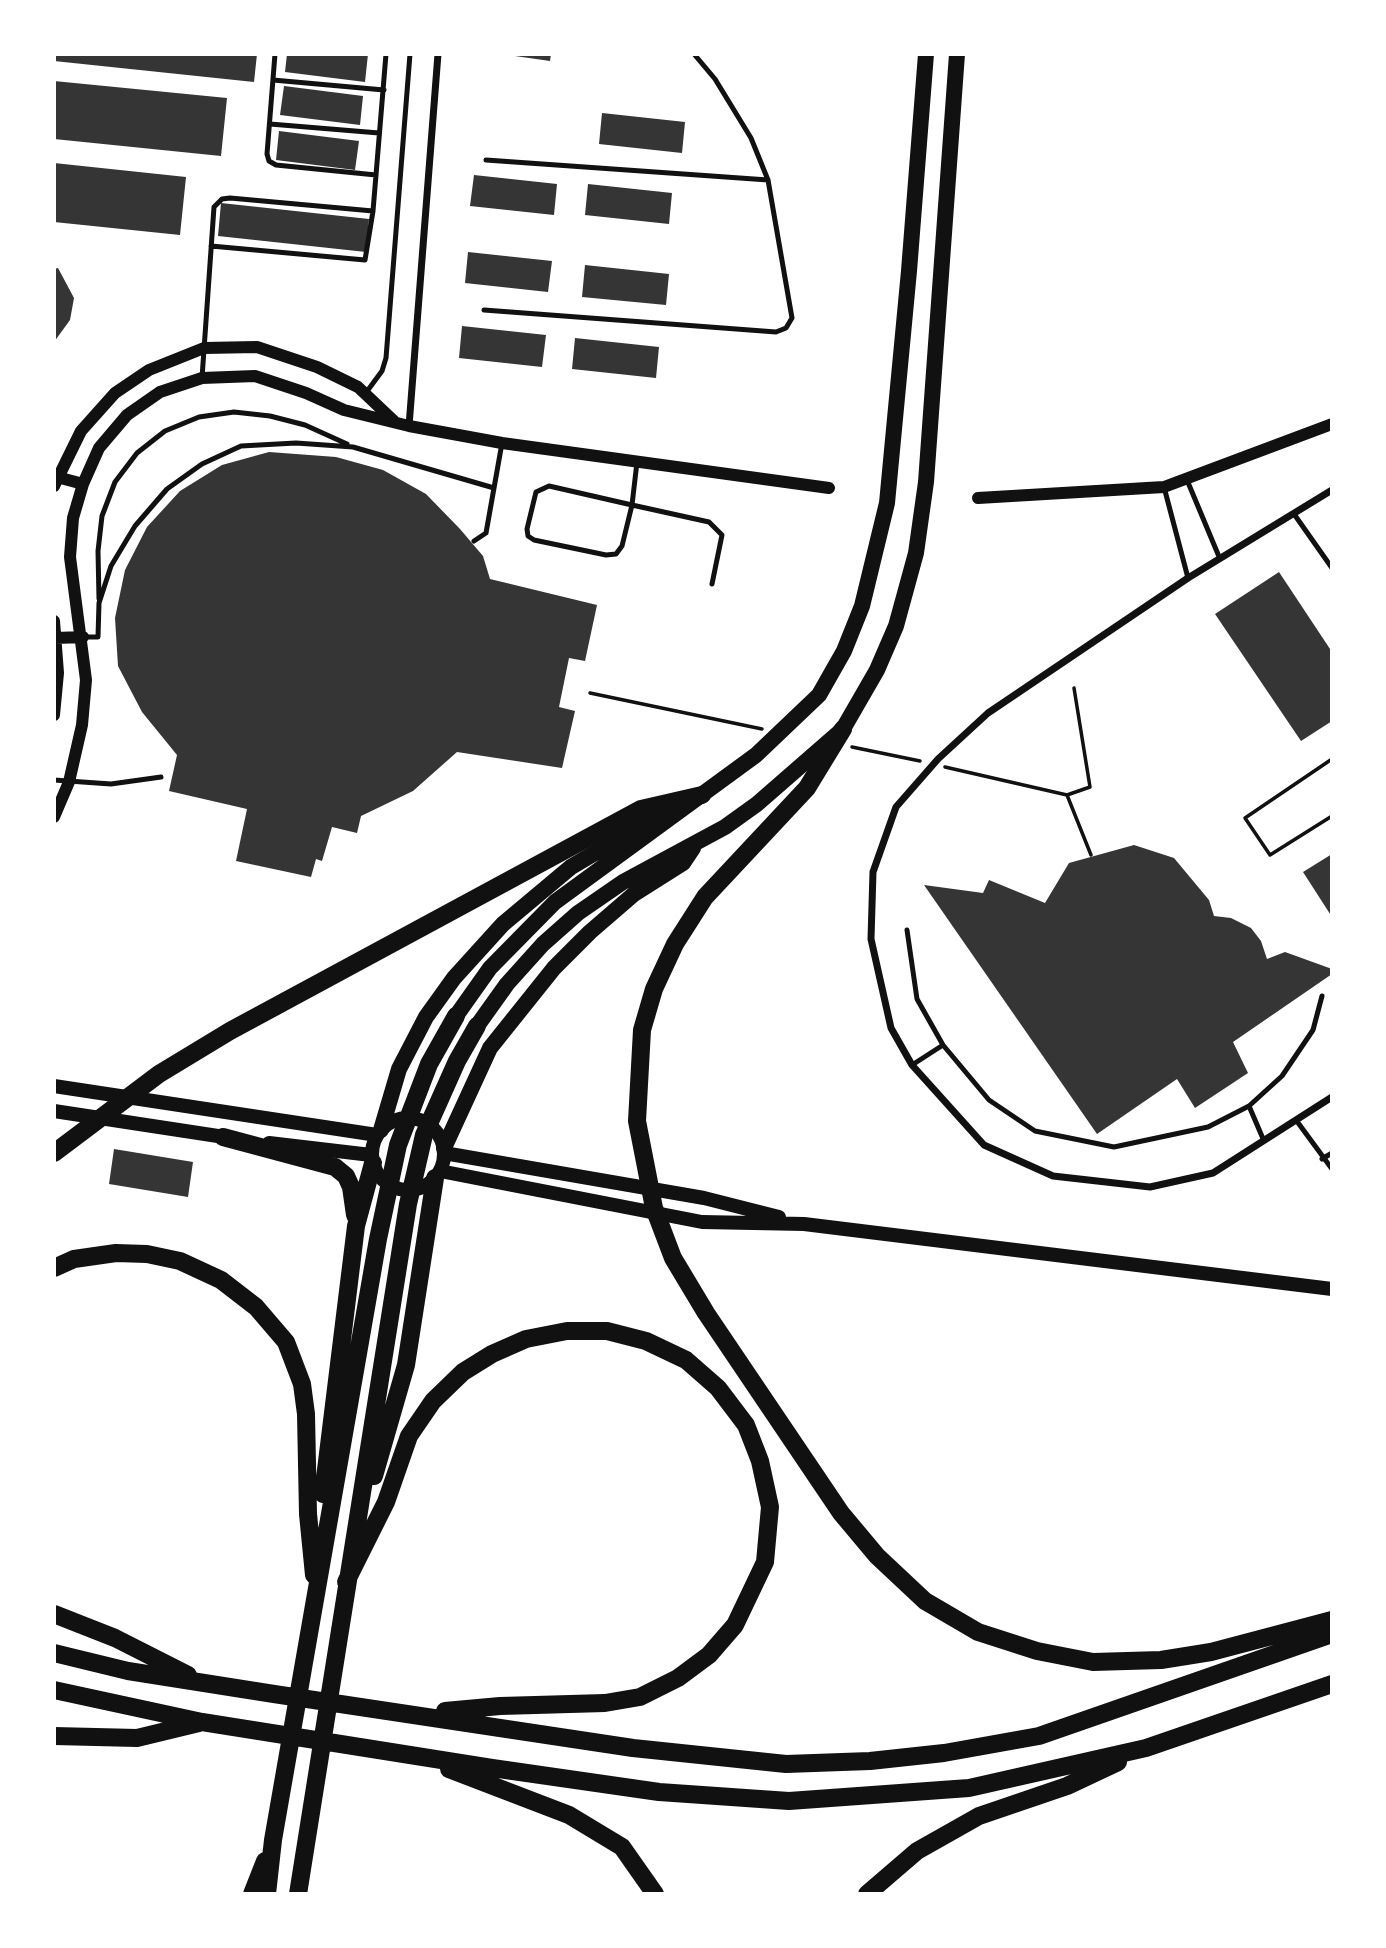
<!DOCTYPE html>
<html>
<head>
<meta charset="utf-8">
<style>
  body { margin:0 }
  #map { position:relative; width:1386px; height:1948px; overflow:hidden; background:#fff; font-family:"Fira Sans",sans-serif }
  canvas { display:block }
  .frame { position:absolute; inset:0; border:56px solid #fff; pointer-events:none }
</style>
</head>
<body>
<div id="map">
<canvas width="1386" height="1948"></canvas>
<div class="frame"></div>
</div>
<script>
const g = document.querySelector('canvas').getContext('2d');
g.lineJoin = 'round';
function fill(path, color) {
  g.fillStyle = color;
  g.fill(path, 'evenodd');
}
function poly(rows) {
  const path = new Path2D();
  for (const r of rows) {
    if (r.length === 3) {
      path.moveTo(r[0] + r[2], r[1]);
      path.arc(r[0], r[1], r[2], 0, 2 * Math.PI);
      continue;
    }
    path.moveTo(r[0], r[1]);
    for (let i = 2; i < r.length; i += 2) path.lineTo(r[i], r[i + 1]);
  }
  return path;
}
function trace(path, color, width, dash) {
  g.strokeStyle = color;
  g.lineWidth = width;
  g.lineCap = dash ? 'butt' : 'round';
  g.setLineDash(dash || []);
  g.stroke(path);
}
const building = poly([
  [54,54,257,54,254,82,54,61],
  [287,54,368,54,365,82,285,72],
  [501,54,551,54,550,61],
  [54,81,227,98,221,156,54,139],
  [284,86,363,96,360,125,280,115],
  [602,113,685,122,682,153,599,144],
  [279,131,359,141,355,170,276,160],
  [54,163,186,177,180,235,54,222],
  [474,175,557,184,554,215,470,206],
  [588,184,672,193,669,224,585,215],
  [221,203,369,219,366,252,218,236],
  [468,252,552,261,548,292,465,283],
  [585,265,669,274,666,305,582,297],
  [58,268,74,298,70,320,54,342,54,269],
  [462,326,546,335,542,367,459,358],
  [575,338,659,347,656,378,572,369],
  [269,452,336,457,383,470,426,494,460,529,483,556,490,579,597,605,585,661,569,658,559,707,575,711,562,768,457,752,413,791,361,816,357,833,332,827,322,861,316,859,311,877,236,861,247,809,169,791,177,755,142,712,118,666,115,618,125,570,147,527,180,491,222,465],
  [1279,572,1332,652,1332,721,1301,741,1215,614],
  [1134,845,1174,858,1209,900,1214,916,1231,918,1251,928,1261,941,1267,959,1285,952,1332,969,1332,974,1233,1042,1248,1073,1195,1108,1177,1079,1097,1134,924,885,983,893,989,880,1045,903,1069,863],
  [1332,854,1332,917,1303,872],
  [114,1149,193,1162,188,1197,109,1184]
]);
const path = poly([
  [590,693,762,729],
  [852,747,920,761],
  [1332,759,1245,818,1270,855,1332,816],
  [945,767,1067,795,1091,855],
  [1067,795,1090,787,1074,688]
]);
const service = poly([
  [275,54,267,154,269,161,276,165,376,175,386,54],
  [273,80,384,90],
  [270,124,379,133],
  [486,160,768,180],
  [211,246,365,260,373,211],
  [484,310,776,332,786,328,792,318,768,180,751,138,715,79,694,54],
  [202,378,214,207,222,199,230,198,373,211,376,175],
  [365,394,382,371,386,358,410,54],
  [637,462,632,505,622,546,616,554,606,555,534,540,528,536,527,529,536,492,549,486,632,505,709,522,722,535,712,584],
  [1187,480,1220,559],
  [1164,487,1188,578],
  [1294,514,1332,568],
  [474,541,486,533,502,443],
  [99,599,98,551,102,516,115,482,137,453,165,431,199,417,234,412,270,416,305,425,347,444],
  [83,637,98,637,99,603,111,566,135,526,167,489,202,464,241,446,296,443,353,447,494,488],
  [54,780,111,784,161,777],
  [907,930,917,999,943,1045,989,1100,1035,1131,1114,1147,1208,1127,1249,1106,1264,1141],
  [912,1065,943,1045],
  [1249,1106,1282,1076,1313,1030,1322,996],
  [1296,1120,1332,1169],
  [1322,1159,1332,1153]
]);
const minor = poly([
  [409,426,438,54],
  [1332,490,1188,578,988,713,938,759,896,807,873,872,871,939,891,1028,912,1065,984,1145,1053,1176,1150,1187,1213,1173,1332,1097]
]);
const tertiary = poly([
  [57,477,83,484],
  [54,486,81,431,115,393,149,370,204,348,257,347,317,367,358,387,395,422],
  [978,498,1164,487,1332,424],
  [54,621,58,673,54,715],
  [56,638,83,637],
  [54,817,69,782,82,725,86,680,70,557,73,518,83,484,99,448,127,415,160,392,202,378,255,376,306,393,344,410,409,426,502,443,829,488]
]);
const secondary = poly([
  [54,1086,377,1135],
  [54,1111,231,1138],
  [408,1154,36],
  [269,1143,371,1155],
  [444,1153,704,1198,779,1217],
  [440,1171,702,1222,804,1224,1332,1289]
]);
const primary = poly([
  [456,1016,490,968,555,902,756,755,819,695,844,651,862,606,887,503,909,271,926,54],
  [477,1026,507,984,543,944,578,913,623,882,725,827,757,804,843,729,877,670,896,626,916,553,926,482,957,54],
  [381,1130,399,1069,426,1017,454,978,503,924,571,867,647,822,668,816],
  [444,1148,490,1048,554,968,590,932,634,894,683,863,693,848]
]);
const motorway = poly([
  [843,729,807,788,705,897,675,944,654,989,642,1030,637,1121,654,1208,673,1258,706,1313,841,1513,877,1556,925,1601,978,1632,1037,1651,1093,1662,1161,1660,1211,1652,1332,1620],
  [223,1137,335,1167,346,1176,351,1187,355,1215],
  [54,1153,159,1074,230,1031,641,809,702,795],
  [54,1268,74,1259,116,1253,147,1254,180,1261,221,1280,256,1307,286,1342,302,1384,306,1414,308,1514,314,1575],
  [374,1476,406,1365,435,1178],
  [323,1494,356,1226,373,1163],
  [346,1582,386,1502,409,1436,433,1401,463,1372,492,1354,526,1339,567,1331,607,1331,646,1341,686,1360,718,1388,746,1425,760,1461,770,1507,765,1562,735,1625,709,1655,678,1678,640,1697,605,1703,500,1706,445,1711],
  [54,1614,115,1638,188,1675],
  [54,1653,128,1671,274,1694,633,1748,786,1764,870,1761,944,1753,1039,1736,1332,1634],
  [54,1690,202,1722,492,1768,659,1792,789,1801,969,1788,1146,1748,1332,1684],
  [54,1736,137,1738,199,1723],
  [449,1769,569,1815,622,1847,655,1894],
  [252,1894,265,1861],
  [267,1894,273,1840,378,1239,398,1145,429,1064,456,1016],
  [298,1894,408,1204,424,1135,457,1061,477,1026],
  [867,1894,917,1851,979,1816,1067,1786,1118,1762]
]);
fill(building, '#353535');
trace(path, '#111', 3.5);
trace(service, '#111', 5);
trace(minor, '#111', 7);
trace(tertiary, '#111', 12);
trace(secondary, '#111', 14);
trace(primary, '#111', 16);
trace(motorway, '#111', 18);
</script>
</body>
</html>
